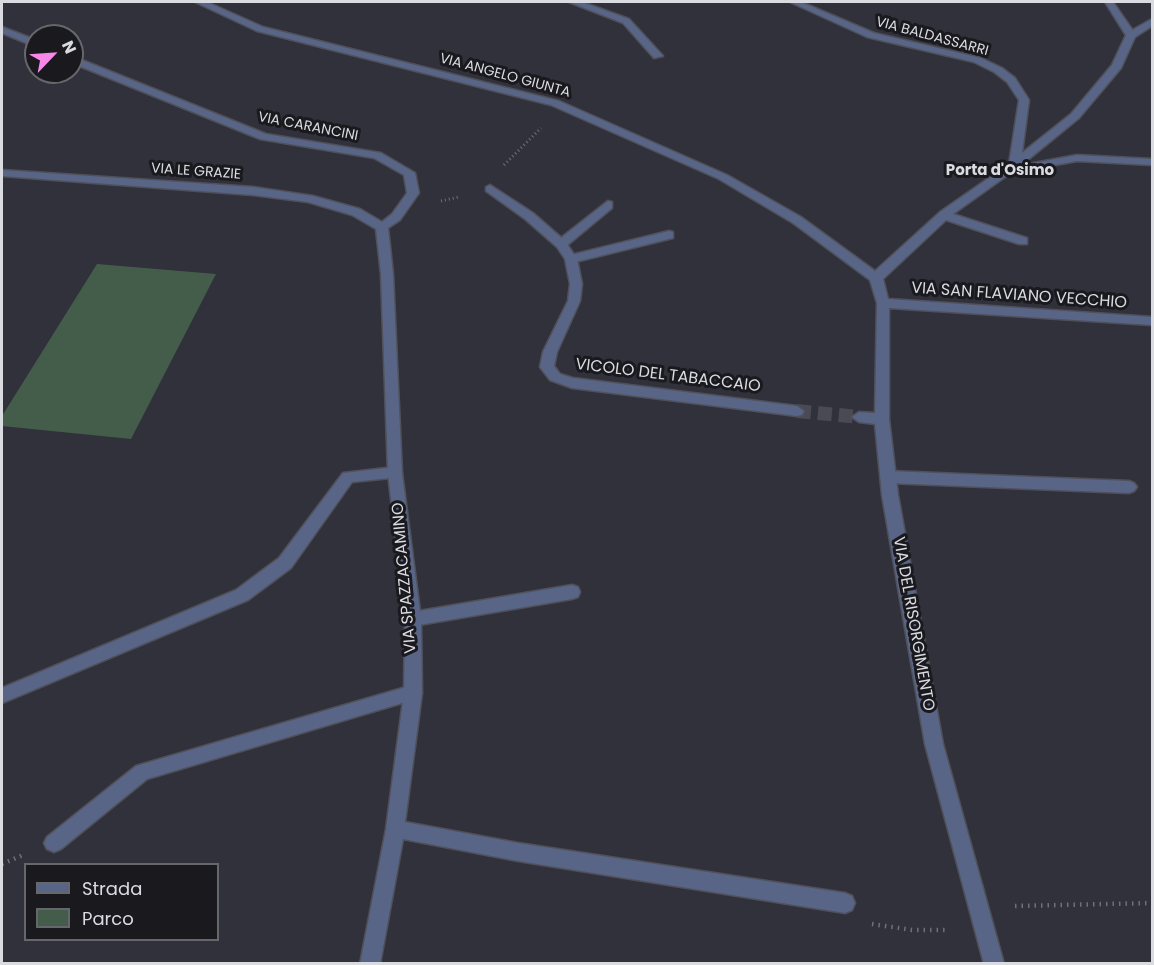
<!DOCTYPE html>
<html>
<head>
<meta charset="utf-8">
<style>
  body { margin:0 }
  #map { position:relative; width:1154px; height:965px; overflow:hidden; background:#30313b; font-family:Poppins,sans-serif }
  canvas { display:block }
  .frame { position:absolute; inset:0; border:3px solid #dadbe1; pointer-events:none }
  .legend { position:absolute; left:24px; top:863px; width:195px; height:78px; box-sizing:border-box; background:#19191e; border:2px solid #66676c; margin:0; padding:8px 10px; list-style:none; font-size:18px; color:#dadbe1 }
  .legend li { display:flex; align-items:center; gap:12px; height:30px }
  .legend b { width:30px; border:2px solid #66676c }
  .north { position:absolute; left:24px; top:24px; width:60px; height:60px; box-sizing:border-box; background:#19191e; border:2px solid #66676c; border-radius:50%; rotate:65deg; font-size:16px; font-weight:700; line-height:24px; text-align:center; color:#dadbe1 }
  .north::after { content:''; display:block; margin:auto; width:21px; height:27px; background:#f987e9; clip-path:polygon(50% 0,100% 100%,50% 72%,0 100%) }
</style>
</head>
<body>
<div id="map">
<canvas width="1154" height="965"></canvas>
<div class="frame"></div>
<ul class="legend">
<li><b style="height:8px;background:#586586"></b>Strada</li>
<li><b style="height:16px;background:#445d4b"></b>Parco</li>
</ul>
<div class="north">N</div>
</div>
<script>
const g = document.querySelector('canvas').getContext('2d');
g.lineJoin = 'round';
function fill(path, color) {
  g.fillStyle = color;
  g.fill(path, 'evenodd');
}
function poly(rows) {
  const path = new Path2D();
  for (const r of rows) {
    path.moveTo(r[0], r[1]);
    for (let i = 2; i < r.length; i += 2) path.lineTo(r[i], r[i + 1]);
  }
  return path;
}
function trace(path, color, width, dash) {
  g.strokeStyle = color;
  g.lineWidth = width;
  g.lineCap = dash ? 'butt' : 'round';
  g.setLineDash(dash || []);
  g.stroke(path);
}
function write(font, color, halo, rows, align = 'center') {
  g.font = font + ' Poppins,sans-serif';
  g.lineWidth = 6;
  g.setLineDash([]);
  g.textBaseline = 'middle';
  g.strokeStyle = halo;
  g.fillStyle = color;
  for (const [text, x, y, turn = 0] of rows) {
    g.save();
    g.translate(x, y);
    g.rotate((+turn || 0) * Math.PI / 180);
    g.textAlign = isNaN(turn) ? turn : align;
    if (halo) g.strokeText(text, 0, 0);
    g.fillText(text, 0, 0);
    g.restore();
  }
}
const green = poly([
  [97,264,216,274,131,439,2,426,2,416]
]);
const minorTunnel = poly([
  [797,411,859,417]
]);
const pathFar1 = poly([
  [504,165,541,128],
  [441,201,459,197]
]);
const path = poly([
  [2,864,23,855],
  [1015,906,1152,903],
  [872,924,912,930,948,930]
]);
const service = poly([
  [569,2,582,2,629,19,663,56,654,58,623,23,569,2],
  [1105,2,1113,2,1136,35,1135,37,1127,37,1105,2],
  [1077,155,1152,159,1152,165,1077,161,1007,174,1001,171,1007,168,1077,155],
  [608,201,612,202,612,208,565,247,557,247,557,241,608,201],
  [669,231,673,232,673,238,571,263,565,259,567,256,669,231],
  [395,467,402,473,400,477,352,482,291,568,248,600,2,703,2,688,236,590,279,558,343,473,395,467],
  [889,471,1129,481,1134,483,1137,487,1134,491,1129,493,889,483,882,477,889,471],
  [572,585,578,587,580,592,578,597,572,599,413,626,407,624,405,619,407,614,413,612,572,585],
  [413,685,419,688,422,693,419,698,147,779,61,849,54,852,47,849,44,843,47,837,136,766,413,685]
]);
const minor = poly([
  [195,2,207,2,263,27,559,101,727,175,801,217,875,271,940,212,1009,164,1019,100,1007,82,994,72,974,62,867,37,790,2,801,2,874,33,981,58,1002,68,1015,78,1029,100,1022,153,1071,114,1112,65,1127,33,1152,19,1152,26,1135,37,1121,68,1079,118,1019,167,953,214,1027,238,1027,244,1019,244,946,220,883,279,888,299,1152,317,1152,325,889,308,889,419,898,495,943,744,1004,964,984,964,925,744,882,495,875,424,859,422,852,417,859,412,875,413,877,303,870,280,793,223,719,179,551,105,257,31,195,2],
  [2,27,36,40,36,47,2,33,2,27],
  [72,56,266,134,381,153,415,173,419,193,400,220,388,228,393,274,402,473,421,619,422,693,405,822,518,843,845,893,852,896,855,903,852,910,845,913,518,861,403,839,380,964,360,964,386,829,404,693,405,619,388,473,381,274,376,229,352,215,308,202,253,195,2,176,2,170,253,187,313,196,360,209,382,222,392,214,407,193,404,175,374,158,260,139,72,63,72,56],
  [490,185,533,213,565,241,577,259,582,284,580,301,557,352,554,366,560,374,573,378,797,406,804,411,802,415,797,416,572,388,550,380,540,367,543,352,568,301,570,284,565,259,557,247,525,219,486,191,486,187,490,185]
]);
const farStreetnames = [
  ["VIA BALDASSARRI",932,37,15],
  ["VIA ANGELO GIUNTA",505,76,15],
  ["VIA CARANCINI",308,127,11],
  ["VIA LE GRAZIE",196,172,4]
];
const farNeighbourhoodnames = [
  ["Porta d'Osimo",1000,171]
];
const streetNames = [
  ["VIA SAN FLAVIANO VECCHIO",1019,296,4],
  ["VICOLO DEL TABACCAIO",668,376,7],
  ["VIA SPAZZACAMINO",405,578,-95],
  ["VIA DEL RISORGIMENTO",913,624,80]
];
fill(green, '#445d4b');
trace(minorTunnel, '#4a4a54', 14, [14, 7]);
trace(service, '#4f5059', 3);
trace(minor, '#4f5059', 3);
trace(pathFar1, '#6f7078', 3, [1, 3]);
trace(path, '#6f7078', 4.5, [1.5, 5]);
fill(service, '#586586');
fill(minor, '#586586');
write('14px', '#dadbe1', '#19191e', farStreetnames);
write('bold 15px', '#dadbe1', '#19191e', farNeighbourhoodnames);
write('16px', '#dadbe1', '#19191e', streetNames);
</script>
</body>
</html>
